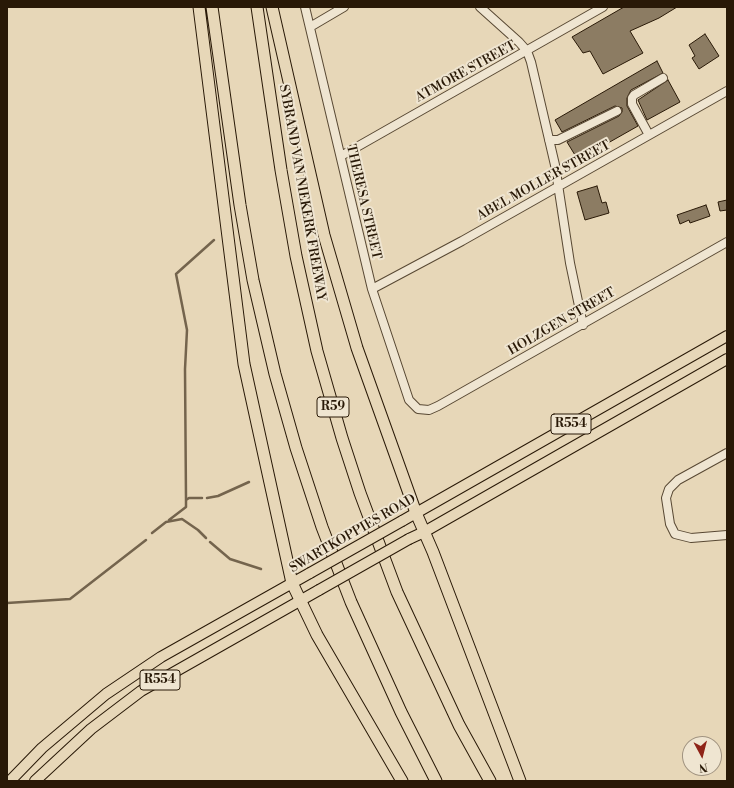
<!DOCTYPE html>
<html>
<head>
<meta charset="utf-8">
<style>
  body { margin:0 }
  #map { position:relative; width:734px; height:788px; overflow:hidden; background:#e7d7b8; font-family:"Libre Bodoni",serif }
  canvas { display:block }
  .frame { position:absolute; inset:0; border:8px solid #291907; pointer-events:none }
  .north { position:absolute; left:682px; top:736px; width:40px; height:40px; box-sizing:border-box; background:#efe5d1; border:1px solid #a09380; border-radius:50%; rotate:173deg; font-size:11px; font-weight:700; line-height:16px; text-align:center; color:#291907 }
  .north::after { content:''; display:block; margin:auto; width:14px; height:18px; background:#8f2418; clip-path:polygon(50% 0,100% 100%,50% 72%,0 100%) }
</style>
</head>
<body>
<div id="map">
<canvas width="734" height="788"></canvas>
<div class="frame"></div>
<div class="north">N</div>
</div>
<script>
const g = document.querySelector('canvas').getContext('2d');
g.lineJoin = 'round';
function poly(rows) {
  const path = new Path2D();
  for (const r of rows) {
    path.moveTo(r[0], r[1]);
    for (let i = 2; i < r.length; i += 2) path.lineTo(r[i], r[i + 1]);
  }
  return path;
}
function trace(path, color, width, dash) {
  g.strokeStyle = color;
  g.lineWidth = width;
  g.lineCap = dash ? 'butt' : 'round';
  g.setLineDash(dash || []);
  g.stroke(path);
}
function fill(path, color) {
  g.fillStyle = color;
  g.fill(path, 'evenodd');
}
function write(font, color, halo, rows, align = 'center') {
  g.font = font + ' "Libre Bodoni",serif';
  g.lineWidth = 4;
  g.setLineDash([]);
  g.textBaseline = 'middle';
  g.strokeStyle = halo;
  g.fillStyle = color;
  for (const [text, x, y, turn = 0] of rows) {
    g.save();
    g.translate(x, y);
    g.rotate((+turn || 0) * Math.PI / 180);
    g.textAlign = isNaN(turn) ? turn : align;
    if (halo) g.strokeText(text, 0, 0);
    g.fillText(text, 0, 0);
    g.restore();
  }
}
const stream = poly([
  [207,498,218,496,249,482],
  [186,500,185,369,187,330,176,274,214,240],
  [169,520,186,507,186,500,189,498,202,498],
  [152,533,166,522,182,519,198,530,206,538],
  [210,542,230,559,261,569],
  [7,603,70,599,146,540]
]);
const building = poly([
  [624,7,677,7,659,18,630,31,643,53,603,74,590,51,583,53,572,37,624,7],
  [705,34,719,56,699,69,692,58,695,56,689,45,705,34],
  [657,61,663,73,631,90,627,98,627,106,638,126,578,160,567,142,619,116,622,112,622,108,615,106,562,132,555,120,657,61],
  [668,80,680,102,647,120,638,100,668,80],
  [597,186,602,203,606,202,609,213,585,220,577,192,597,186],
  [727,200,727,210,720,211,718,202,727,200],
  [706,205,710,216,690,223,689,220,680,224,677,215,706,205]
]);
const minor = poly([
  [305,7,372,289,409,400,418,409,429,410,438,406,727,242],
  [480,7,519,42,527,51,531,62,555,165,570,263,583,325],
  [310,27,344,7],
  [649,135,632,104,632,98,634,95,663,78],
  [549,140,558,140,617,111],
  [341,156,603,7],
  [372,289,462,241,727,91],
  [727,453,678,480,669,489,666,498,670,524,675,534,691,538,727,535]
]);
const major = poly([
  [402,521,727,336],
  [409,539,424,532,727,359],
  [10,781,42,748,106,694,161,657,310,573],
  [35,781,91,729,141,691,319,590]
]);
const highway = poly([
  [199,7,244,364,292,583,317,635,402,781],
  [212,7,240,205,253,280,275,374,296,448,322,527,351,602,401,712,436,781],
  [257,7,281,170,296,256,317,351,342,438,360,493,397,592,459,725,490,781],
  [272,7,324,235,357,348,416,513,433,552,520,781]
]);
const majorBridge = poly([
  [310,573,402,521],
  [319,590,409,539]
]);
const shields = [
  [333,407,32],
  [571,424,40],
  [160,680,40]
];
const shieldNames = [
  ["R59",333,407],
  ["R554",571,424],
  ["R554",160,680]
];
const streetNames = [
  ["ATMORE STREET",466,72,-29],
  ["ABEL MOLLER STREET",544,181,-29],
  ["SYBRAND VAN NIEKERK FREEWAY",302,193,80],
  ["THERESA STREET",363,202,77],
  ["HOLZGEN STREET",562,322,-30],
  ["SWARTKOPPIES ROAD",353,534,-30]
];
trace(stream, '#74644d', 2.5);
fill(building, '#8c7c63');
trace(building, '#291907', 1);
trace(minor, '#584833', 10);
trace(major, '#291907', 12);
trace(highway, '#291907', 13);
trace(minor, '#efe5d1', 8);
trace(major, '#e7d7b8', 10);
trace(highway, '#e7d7b8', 11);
trace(majorBridge, '#291907', 12, []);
trace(majorBridge, '#e7d7b8', 10);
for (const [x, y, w] of shields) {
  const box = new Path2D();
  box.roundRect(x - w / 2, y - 10, w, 20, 3);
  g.fillStyle = '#efe5d1';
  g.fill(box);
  trace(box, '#291907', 1);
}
write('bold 12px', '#291907', null, shieldNames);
write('13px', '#291907', '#efe5d1', streetNames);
</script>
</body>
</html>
